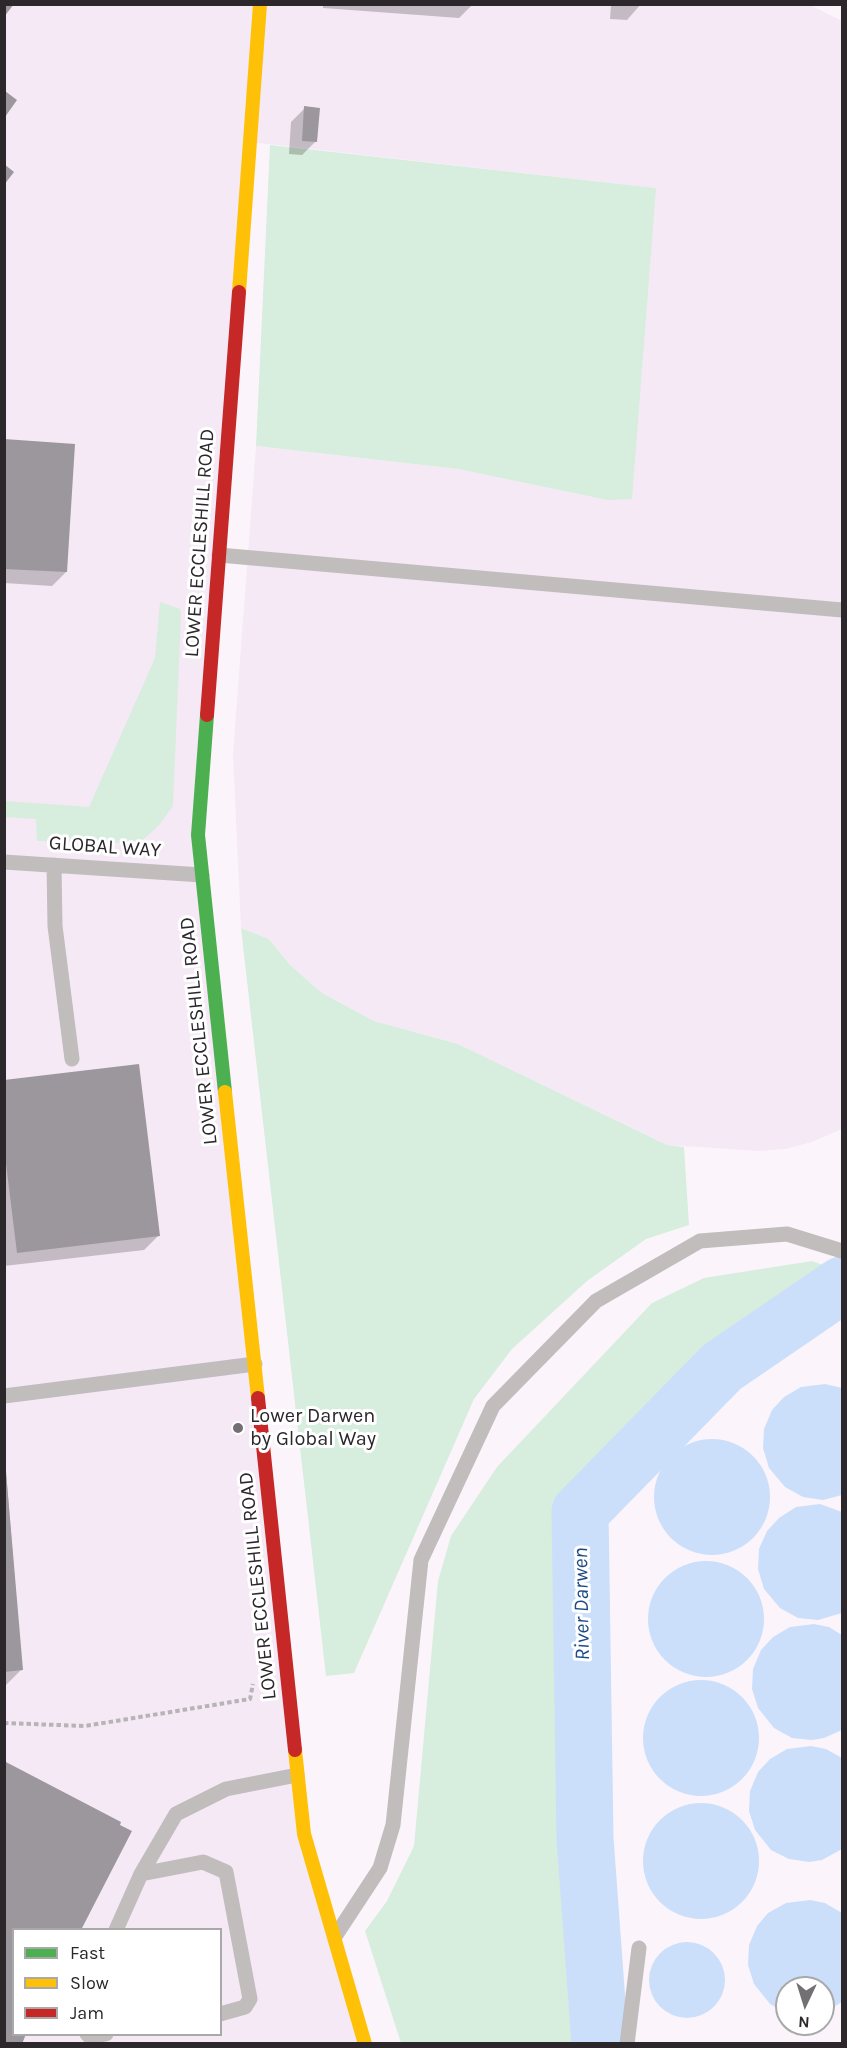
<!DOCTYPE html>
<html>
<head>
<meta charset="utf-8">
<style>
  body { margin:0 }
  #map { position:relative; width:847px; height:2048px; overflow:hidden; background:#fbf5fb; font-family:Karla,sans-serif }
  canvas { display:block }
  .frame { position:absolute; inset:0; border:6px solid #2b272b; pointer-events:none }
  .legend { position:absolute; left:12px; top:1928px; width:210px; height:108px; box-sizing:border-box; background:#fff; border:2px solid #aaa9aa; margin:0; padding:8px 10px; list-style:none; font-size:18px; color:#2b272b }
  .legend li { display:flex; align-items:center; gap:12px; height:30px }
  .legend b { width:30px; border:2px solid #aaa9aa }
  .north { position:absolute; left:775px; top:1976px; width:60px; height:60px; box-sizing:border-box; background:#fff; border:2px solid #aaa9aa; border-radius:50%; rotate:184deg; font-size:16px; font-weight:700; line-height:24px; text-align:center; color:#2b272b }
  .north::after { content:''; display:block; margin:auto; width:21px; height:27px; background:#746f74; clip-path:polygon(50% 0,100% 100%,50% 72%,0 100%) }
</style>
</head>
<body>
<div id="map">
<canvas width="847" height="2048"></canvas>
<div class="frame"></div>
<ul class="legend">
<li><b style="height:8px;background:#4caf50"></b>Fast</li>
<li><b style="height:8px;background:#ffc107"></b>Slow</li>
<li><b style="height:8px;background:#c62828"></b>Jam</li>
</ul>
<div class="north">N</div>
</div>
<script>
const g = document.querySelector('canvas').getContext('2d');
g.lineJoin = 'round';
function fill(path, color) {
  g.fillStyle = color;
  g.fill(path, 'evenodd');
}
function poly(rows) {
  const path = new Path2D();
  for (const r of rows) {
    if (r.length === 3) {
      path.moveTo(r[0] + r[2], r[1]);
      path.arc(r[0], r[1], r[2], 0, 2 * Math.PI);
      continue;
    }
    path.moveTo(r[0], r[1]);
    for (let i = 2; i < r.length; i += 2) path.lineTo(r[i], r[i + 1]);
  }
  return path;
}
function trace(path, color, width, dash) {
  g.strokeStyle = color;
  g.lineWidth = width;
  g.lineCap = dash ? 'butt' : 'round';
  g.setLineDash(dash || []);
  g.stroke(path);
}
function write(font, color, halo, rows, align = 'center') {
  g.font = font + ' Karla,sans-serif';
  g.lineWidth = 6;
  g.setLineDash([]);
  g.textBaseline = 'middle';
  g.strokeStyle = halo;
  g.fillStyle = color;
  for (const [text, x, y, turn = 0] of rows) {
    g.save();
    g.translate(x, y);
    g.rotate((+turn || 0) * Math.PI / 180);
    g.textAlign = isNaN(turn) ? turn : align;
    if (halo) g.strokeText(text, 0, 0);
    g.fillText(text, 0, 0);
    g.restore();
  }
}
const built = poly([
  [5,5,810,5,842,21,842,1129,812,1142,786,1149,759,1151,667,1145,458,1044,374,1021,322,993,290,965,269,939,241,928,233,754,256,446,458,469,607,500,655,188,250,142,202,875,304,1834,365,2043,5,2044],
  [14,1930,220,1930,220,2034,14,2034]
]);
const green = poly([
  [270,145,656,188,632,499,607,500,458,469,256,446],
  [160,602,180,609,181,615,173,806,159,825,144,839,124,843,37,841,36,819,5,817,5,801,89,807,155,658],
  [241,928,269,939,290,965,322,993,374,1021,458,1044,667,1145,684,1147,689,1225,646,1239,587,1281,512,1349,474,1399,354,1673,326,1676],
  [812,1261,842,1272,715,1356,576,1491,562,1508,560,1526,562,1850,582,2043,401,2043,365,1931,387,1901,414,1846,438,1581,451,1536,497,1467,652,1303,704,1278]
]);
const water = poly([
  [825,1384,842,1388,842,1495,823,1500,803,1497,785,1487,769,1468,763,1448,764,1429,772,1410,784,1397,801,1387],
  [712,1497,58],
  [820,1504,842,1512,842,1613,818,1620,798,1618,780,1608,764,1589,758,1569,759,1549,767,1531,779,1518,796,1507],
  [706,1619,58],
  [814,1624,829,1627,842,1635,842,1730,824,1738,812,1740,792,1738,774,1728,758,1708,752,1689,753,1669,761,1650,773,1637,790,1627],
  [701,1738,58],
  [811,1746,826,1749,842,1758,842,1849,822,1860,809,1862,789,1859,771,1850,755,1830,749,1811,750,1791,758,1772,770,1759,787,1749],
  [701,1861,58],
  [810,1900,825,1903,842,1913,842,2002,823,2013,823,1988,787,1988,787,2013,770,2004,754,1984,748,1965,749,1945,757,1926,768,1913,786,1903],
  [687,1980,38]
]);
const shadow = poly([
  [323,4,473,4,459,18,323,8],
  [611,4,641,4,627,20,610,19],
  [305,108,316,141,302,155,289,154,291,122],
  [4,441,66,572,52,586,4,583],
  [4,1081,158,1236,144,1250,4,1266],
  [4,1446,22,1669,4,1687]
]);
const river = poly([
  [600,2044,585,1838,580,1512,722,1367,842,1285]
]);
const building = poly([
  [4,4,14,4,4,17],
  [5,91,17,100,5,117],
  [304,106,320,108,317,142,302,141],
  [4,164,14,172,4,185],
  [4,439,75,444,67,572,4,569],
  [139,1064,160,1236,17,1253,4,1147,4,1080],
  [4,1449,23,1670,4,1672],
  [4,1761,121,1822,120,1825,132,1831,81,1930,14,1930,14,2034,26,2034,22,2044,4,2044]
]);
const path = poly([
  [4,1723,85,1726,250,1699,253,1684]
]);
const lane = poly([
  [219,555,842,610],
  [4,862,202,875],
  [54,865,55,926,72,1059],
  [4,1396,255,1364],
  [141,1874,203,1862,226,1872,250,1999,245,2007,220,2014],
  [116,1930,141,1874,176,1814,226,1789,297,1775],
  [336,1935,380,1868,393,1825,421,1560,493,1406,596,1301,700,1241,787,1234,842,1251],
  [87,2034,90,2037,106,2034],
  [627,2044,639,1948]
]);
const fast = poly([
  [207,715,198,835,225,1092]
]);
const slow = poly([
  [239,292,260,4],
  [225,1092,258,1398],
  [295,1750,304,1834,365,2044]
]);
const jam = poly([
  [207,715,239,292],
  [258,1398,295,1750]
]);
const markers = [
  [238,1428,6,"#746f74"]
];
const streetNames = [
  ["LOWER ECCLESHILL ROAD",200,543,-86],
  ["GLOBAL WAY",105,847,4],
  ["LOWER ECCLESHILL ROAD",199,1031,-96],
  ["LOWER ECCLESHILL ROAD",258,1586,-96]
];
const poiNames = [
  ["Lower Darwen",250,1416],
  ["by Global Way",250,1439]
];
const waterNames = [
  ["River Darwen",582,1604,-91]
];
fill(built, '#f5e9f6');
fill(green, '#d7eddd');
fill(water, '#cbdffb');
fill(shadow, '#0003');
trace(river, '#cbdffb', 57);
fill(building, '#9b979c');
trace(path, '#b7b4b5', 4, [4.5, 3]);
trace(lane, '#c0bdbc', 15);
trace(fast, '#4caf50', 14);
trace(slow, '#ffc107', 14);
trace(jam, '#c62828', 14);
for (const [x, y, r, color] of markers) {
  const dot = new Path2D();
  dot.arc(x, y, r, 0, 2 * Math.PI);
  g.fillStyle = color;
  g.fill(dot);
  trace(dot, '#fff', 2);
}
write('20px', '#2b272b', '#fff', streetNames);
write('20px', '#2b272b', '#fff', poiNames, 'left');
write('italic 21px', '#1c4b83', '#fff', waterNames);
</script>
</body>
</html>
